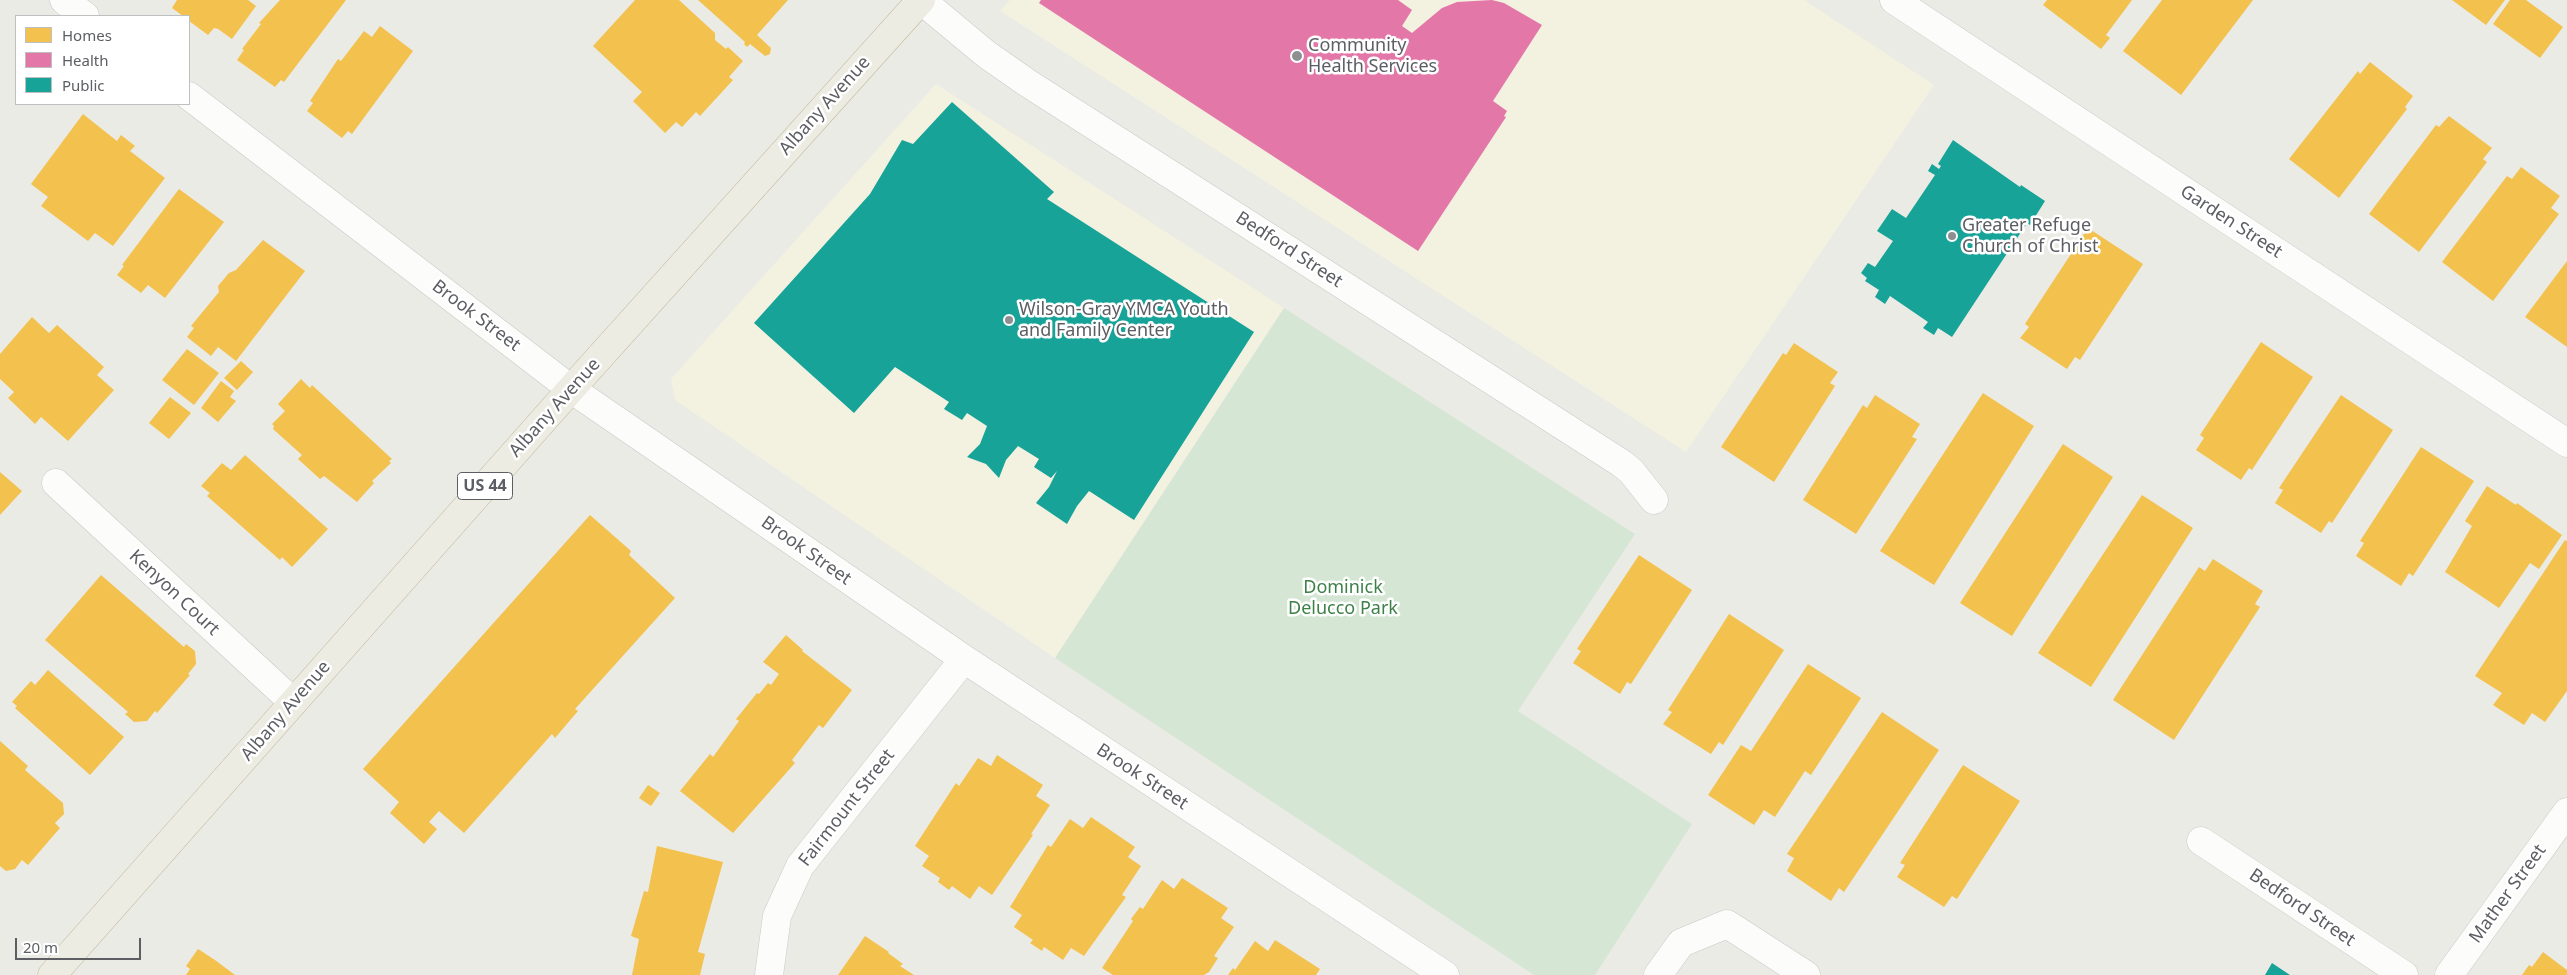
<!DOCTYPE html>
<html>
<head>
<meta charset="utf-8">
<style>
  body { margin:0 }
  #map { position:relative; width:2567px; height:975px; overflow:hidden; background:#ebebe6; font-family:"Noto Sans",sans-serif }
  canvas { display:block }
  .legend { position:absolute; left:15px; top:15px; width:175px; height:90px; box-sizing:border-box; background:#fff; border:1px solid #bebfc1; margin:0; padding:6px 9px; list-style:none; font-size:15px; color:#5c5e63 }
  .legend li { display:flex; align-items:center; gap:10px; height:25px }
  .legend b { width:25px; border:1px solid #bebfc1 }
  .scale { position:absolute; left:15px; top:938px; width:126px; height:22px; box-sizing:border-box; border:2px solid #5c5e63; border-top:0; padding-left:6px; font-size:15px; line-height:18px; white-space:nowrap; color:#5c5e63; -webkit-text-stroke:4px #fff; paint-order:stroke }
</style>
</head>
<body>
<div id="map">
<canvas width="2567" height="975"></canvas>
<ul class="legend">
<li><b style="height:14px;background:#f2c14e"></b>Homes</li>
<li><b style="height:14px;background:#e377a8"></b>Health</li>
<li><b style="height:14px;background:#17a398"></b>Public</li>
</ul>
<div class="scale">20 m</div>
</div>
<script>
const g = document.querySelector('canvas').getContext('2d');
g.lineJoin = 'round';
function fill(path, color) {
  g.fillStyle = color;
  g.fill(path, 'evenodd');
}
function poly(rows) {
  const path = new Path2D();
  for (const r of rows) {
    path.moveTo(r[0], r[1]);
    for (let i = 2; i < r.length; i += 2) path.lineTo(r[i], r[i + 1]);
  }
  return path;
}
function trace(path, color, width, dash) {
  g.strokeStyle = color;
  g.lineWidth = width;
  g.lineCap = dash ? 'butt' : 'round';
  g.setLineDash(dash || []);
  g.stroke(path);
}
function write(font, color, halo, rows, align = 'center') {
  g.font = font + ' "Noto Sans",sans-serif';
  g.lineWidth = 5;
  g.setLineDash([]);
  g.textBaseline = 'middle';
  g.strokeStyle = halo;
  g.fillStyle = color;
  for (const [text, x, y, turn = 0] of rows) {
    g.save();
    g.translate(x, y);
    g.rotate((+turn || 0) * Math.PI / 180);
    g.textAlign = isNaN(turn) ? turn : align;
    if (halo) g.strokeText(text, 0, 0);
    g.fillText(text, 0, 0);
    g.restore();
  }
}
const commercial = poly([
  [1010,0,1804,0,1934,85,1686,452,1000,11],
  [936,84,1284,308,1055,658,675,400,671,379]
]);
const green = poly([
  [1284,308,1635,534,1518,711,1692,824,1595,975,1534,975,1055,658]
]);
const homes = poly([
  [177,0,248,0,256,6,232,39,218,29,214,28,208,35,189,21,189,16,183,16,172,8],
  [280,0,346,0,284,82,281,80,275,87,237,60,244,50,242,49,261,24,259,23],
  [635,0,679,0,715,33,715,40,726,49,728,47,743,61,729,77,733,80,700,116,696,112,682,127,676,122,665,133,633,101,642,92,593,46],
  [698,0,788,0,757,35,771,48,770,54,765,56,750,44,747,47,744,44,745,42],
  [2047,0,2132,0,2106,35,2110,38,2101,49,2043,5],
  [2162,0,2253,0,2181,95,2123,51],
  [2452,0,2505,0,2486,25],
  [2510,0,2526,0,2563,27,2540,58,2493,24],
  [380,26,413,51,352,134,348,131,342,138,307,111,313,103,310,101,338,59,341,61,364,31,372,37],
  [2370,62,2413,96,2405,107,2407,109,2339,198,2289,159,2358,71,2360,74],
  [83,114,117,141,121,135,135,146,130,151,165,178,113,246,95,233,88,241,41,206,48,197,31,184],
  [2449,116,2492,148,2483,159,2487,162,2419,252,2369,214,2436,125,2439,127],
  [2521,167,2560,196,2551,208,2559,214,2493,301,2442,262,2507,176,2512,179],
  [179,189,224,222,165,298,148,285,141,293,117,275,124,266,122,265],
  [2088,228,2143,264,2080,360,2075,357,2067,369,2020,338,2029,327,2025,324],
  [263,240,305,271,236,361,218,347,211,356,187,337,194,328,191,326,219,292,218,286,229,273,236,270],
  [2567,261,2567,347,2525,317],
  [32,317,49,333,57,325,104,367,97,375,114,390,68,441,41,417,35,424,8,398,14,392,0,379,0,354],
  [2261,342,2313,377,2252,470,2249,468,2241,480,2196,450,2204,438,2200,435],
  [1794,343,1838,372,1830,383,1835,386,1774,482,1721,447,1783,353,1786,355],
  [187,349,219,373,194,405,162,380],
  [241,361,253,372,237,390,224,378],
  [301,379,310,388,312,385,392,459,389,461,391,463,372,481,374,483,357,502,324,476,320,479,298,459,302,455,273,429,274,426,272,424,285,411,278,404],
  [221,381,234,391,230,397,236,401,218,422,201,408],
  [1983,393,2034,426,1934,585,1880,551],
  [1875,395,1920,424,1912,437,1917,439,1856,534,1803,500,1863,405,1867,408],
  [2341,395,2393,430,2332,523,2329,521,2321,533,2275,503,2283,490,2279,488],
  [170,397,191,413,169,439,149,423],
  [2063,444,2113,477,2012,636,1960,603],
  [2421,447,2474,481,2413,576,2409,573,2401,586,2356,556,2364,543,2360,541],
  [245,455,328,529,292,567,282,557,280,560,207,496,210,493,201,486,222,463,231,470],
  [0,472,22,491,0,515],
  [2487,486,2516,505,2517,503,2562,535,2539,569,2530,563,2499,608,2445,572,2472,526,2465,521],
  [2142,495,2193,528,2091,687,2038,653],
  [590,515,631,551,629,555,675,598,575,709,578,711,555,738,552,734,464,833,439,811,429,822,437,829,424,844,390,813,399,802,363,769],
  [2565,540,2567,541,2567,691,2545,722,2532,713,2524,725,2493,705,2502,693,2475,676],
  [1639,555,1692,590,1631,684,1627,682,1620,694,1573,663,1581,651,1577,649],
  [2213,559,2263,591,2255,604,2260,607,2174,740,2113,700,2199,567,2205,571],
  [101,575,184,647,186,644,195,651,196,664,188,674,190,675,157,713,155,711,147,721,134,722,125,714,128,712,45,640],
  [1729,614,1784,650,1723,745,1719,742,1711,754,1663,724,1672,712,1668,710],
  [786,635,803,650,802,651,852,690,823,728,819,725,792,760,795,763,733,833,680,791,710,754,713,757,739,721,736,719,757,693,759,694,768,683,771,685,779,674,763,662],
  [1808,664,1861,698,1811,775,1805,771,1775,817,1764,810,1754,825,1708,795,1741,745,1751,751],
  [48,670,124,737,90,775,15,708,17,706,12,702,31,681,35,685],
  [1882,712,1939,750,1844,892,1839,888,1831,901,1787,871,1794,858,1787,854],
  [0,741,28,766,25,770,63,803,64,814,55,823,60,828,28,865,22,860,15,869,6,871,0,866],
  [997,755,1043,785,1036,796,1050,805,1031,834,1033,835,992,895,979,886,970,899,952,886,949,890,938,882,940,878,922,866,929,856,915,846,956,783,959,786,978,758,991,766],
  [1963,765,2020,801,1957,899,1952,896,1944,907,1897,877,1905,865,1900,863],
  [648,785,660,793,651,806,639,798],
  [1091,817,1135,847,1128,857,1141,866,1122,895,1126,897,1084,956,1071,948,1063,960,1044,947,1042,951,1030,943,1033,940,1014,927,1022,915,1010,907,1048,845,1051,847,1070,819,1083,828],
  [657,846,723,862,698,952,705,954,700,975,632,975,639,939,631,936,644,891,648,892],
  [1182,878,1228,908,1221,918,1234,927,1214,956,1218,958,1209,972,1204,975,1113,975,1102,968,1133,921,1131,919,1140,907,1143,909,1162,880,1174,889],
  [865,936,889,952,888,953,903,964,900,966,914,975,838,975],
  [1275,940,1320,969,1316,975,1228,975,1233,968,1235,970,1255,941,1268,951],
  [198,949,215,960,235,975,186,975,190,969,186,966],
  [2543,952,2567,970,2567,975,2522,975,2529,965,2532,967]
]);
const health = poly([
  [1041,0,1398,0,1412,10,1402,26,1412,33,1442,8,1457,2,1492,0,1504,3,1542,25,1493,101,1507,111,1504,116,1506,117,1418,251,1039,3]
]);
const public = poly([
  [952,102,1054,192,1047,199,1254,332,1134,520,1089,491,1077,506,1067,524,1036,503,1049,487,1057,471,1051,478,1034,467,1039,459,1018,446,1006,460,999,478,986,464,967,457,980,444,987,426,967,413,962,420,944,409,949,402,895,367,854,413,754,323,870,194,902,140,913,144],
  [1953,140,2020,187,2021,185,2045,201,2030,225,2027,223,1952,337,1938,328,1934,335,1923,328,1928,322,1890,296,1885,304,1875,297,1879,290,1865,281,1867,278,1861,273,1868,263,1875,267,1893,241,1877,231,1892,209,1906,218,1935,175,1928,171,1932,164,1939,169,1941,166,1938,164],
  [2272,963,2290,975,2265,975]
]);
const minor = poly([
  [64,0,85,16],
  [921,0,986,54,1026,82,1621,463,1631,471,1654,500],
  [1894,0,2567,443],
  [189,96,571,389,964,659,1445,975],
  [56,483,293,702],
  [2201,841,2404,975],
  [769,975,777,916,800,866,964,659],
  [1658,975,1681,943,1727,924,1806,975],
  [2449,975,2567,812]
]);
const highway = poly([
  [52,975,571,389,921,0]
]);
const markers = [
  [1297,56,6,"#8e8f91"],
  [1952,236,5,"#8e8f91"],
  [1009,320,5,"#8e8f91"]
];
const shields = [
  [485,486,55]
];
const shieldNames = [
  ["US 44",485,486]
];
const poiNames = [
  ["Community",1308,46],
  ["Health Services",1308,67],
  ["Greater Refuge",1962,226],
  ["Church of Christ",1962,247],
  ["Wilson-Gray YMCA Youth",1019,310],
  ["and Family Center",1019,331]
];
const streetNames = [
  ["Albany Avenue",825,106,-48],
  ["Garden Street",2231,222,33],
  ["Bedford Street",1289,250,33],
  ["Brook Street",476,316,37],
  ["Albany Avenue",555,408,-48],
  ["Brook Street",806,551,35],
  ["Kenyon Court",174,593,43],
  ["Albany Avenue",286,711,-49],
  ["Brook Street",1142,777,33],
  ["Fairmount Street",847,808,-52],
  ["Mather Street",2508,894,-54],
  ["Bedford Street",2302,908,34]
];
const parkNames = [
  ["Dominick",1343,588],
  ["Delucco Park",1343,609]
];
fill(commercial, '#f3f1e0');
fill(green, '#d5e6d4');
fill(homes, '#f2c14e');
fill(health, '#e377a8');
fill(public, '#17a398');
trace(minor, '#c8c9c8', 29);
trace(highway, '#beb797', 29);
trace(minor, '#fcfcfb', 28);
trace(highway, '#edece2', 28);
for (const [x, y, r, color] of markers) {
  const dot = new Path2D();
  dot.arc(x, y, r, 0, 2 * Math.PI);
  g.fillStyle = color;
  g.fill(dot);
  trace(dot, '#fff', 2);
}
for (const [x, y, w] of shields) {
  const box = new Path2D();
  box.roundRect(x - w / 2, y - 13.5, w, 27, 4);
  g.fillStyle = '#fff';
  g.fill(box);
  trace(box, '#5c5e63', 1);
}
write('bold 16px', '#5c5e63', null, shieldNames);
write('18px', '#5c5e63', '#fff', poiNames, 'left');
write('18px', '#5c5e63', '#fff', streetNames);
write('18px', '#3e8048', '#fff', parkNames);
</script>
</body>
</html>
